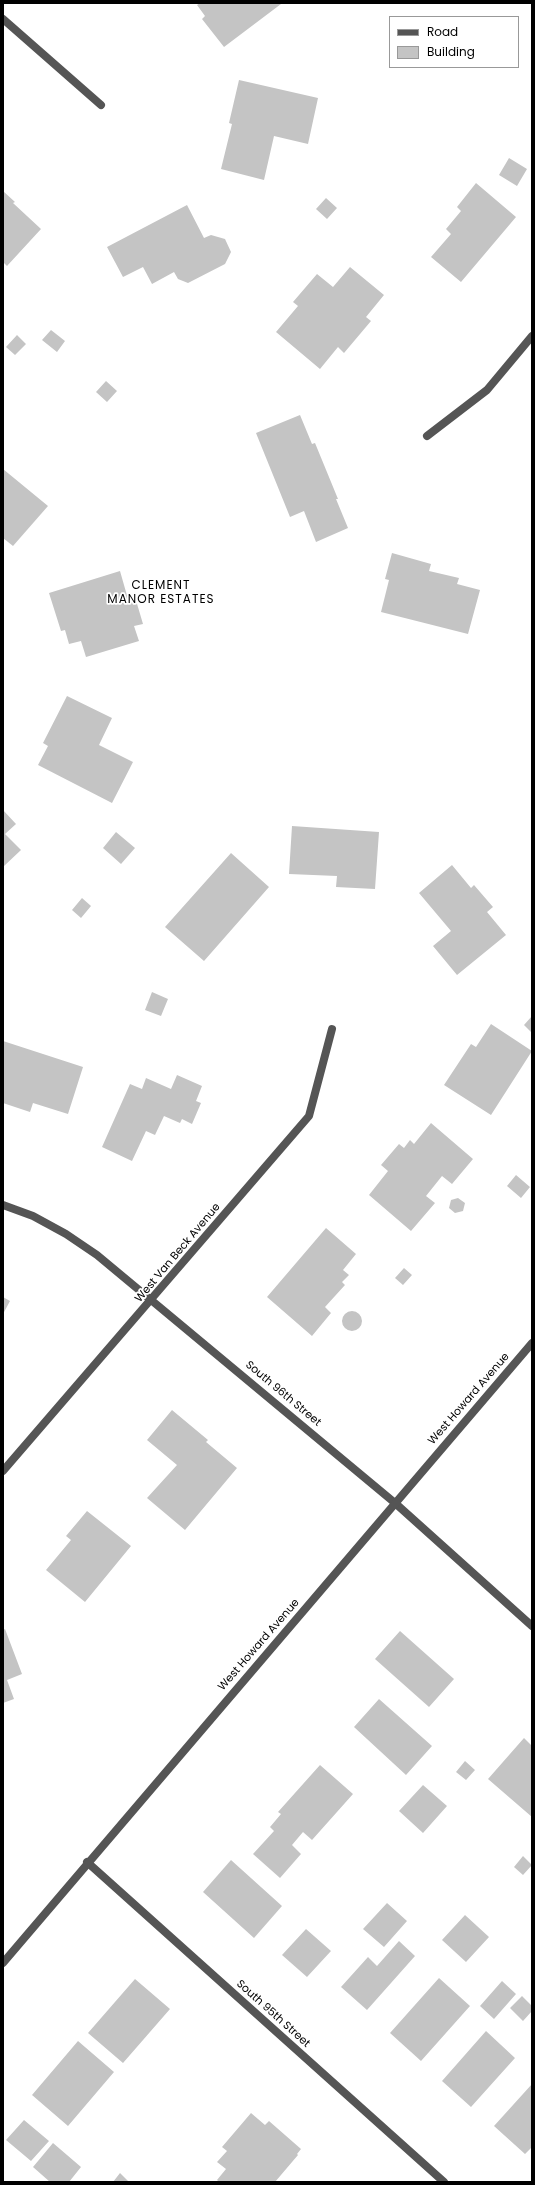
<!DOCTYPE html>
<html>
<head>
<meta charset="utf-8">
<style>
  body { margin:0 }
  #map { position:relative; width:535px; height:2185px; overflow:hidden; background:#fff; font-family:Poppins,sans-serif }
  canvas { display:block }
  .frame { position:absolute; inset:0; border:4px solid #000; pointer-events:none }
  .legend { position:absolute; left:389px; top:16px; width:130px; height:52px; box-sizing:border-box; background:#fff; border:1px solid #999; margin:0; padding:5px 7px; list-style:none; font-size:12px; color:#000 }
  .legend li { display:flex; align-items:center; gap:8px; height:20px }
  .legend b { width:20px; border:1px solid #999 }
</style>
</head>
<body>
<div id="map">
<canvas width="535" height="2185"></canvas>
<div class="frame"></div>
<ul class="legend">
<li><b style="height:5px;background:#555"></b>Road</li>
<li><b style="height:11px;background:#c4c4c4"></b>Building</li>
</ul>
</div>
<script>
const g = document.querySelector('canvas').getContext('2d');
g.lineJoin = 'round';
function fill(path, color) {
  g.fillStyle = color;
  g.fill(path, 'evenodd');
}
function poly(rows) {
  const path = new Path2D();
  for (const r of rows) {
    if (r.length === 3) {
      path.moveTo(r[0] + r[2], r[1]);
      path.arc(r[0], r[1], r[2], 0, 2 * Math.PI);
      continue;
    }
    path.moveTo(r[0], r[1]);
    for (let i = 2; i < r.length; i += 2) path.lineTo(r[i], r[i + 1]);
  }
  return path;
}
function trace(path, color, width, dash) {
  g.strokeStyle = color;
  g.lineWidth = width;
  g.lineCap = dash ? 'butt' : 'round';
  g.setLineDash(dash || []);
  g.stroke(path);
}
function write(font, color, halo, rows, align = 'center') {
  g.font = font + ' Poppins,sans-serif';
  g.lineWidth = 3.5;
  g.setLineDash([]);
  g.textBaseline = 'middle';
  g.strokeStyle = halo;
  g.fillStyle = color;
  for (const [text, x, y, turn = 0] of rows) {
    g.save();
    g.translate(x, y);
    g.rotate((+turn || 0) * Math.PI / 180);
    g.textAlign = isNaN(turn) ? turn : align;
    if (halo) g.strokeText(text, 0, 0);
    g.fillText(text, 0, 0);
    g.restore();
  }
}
const building = poly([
  [200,3,280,3,281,4,224,47,202,19,205,16,197,5],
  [239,80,318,98,308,144,274,136,264,180,221,169,232,124,229,123],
  [509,158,527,169,517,186,499,175],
  [476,183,516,217,461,282,431,257,451,234,446,229,461,211,457,207],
  [3,191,15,202,13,203,41,229,7,266,3,262],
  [326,198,337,208,327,219,316,209],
  [187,205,204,238,211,235,225,239,231,252,225,264,188,283,178,279,174,272,152,284,143,267,123,277,107,247],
  [350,267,384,295,366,317,371,321,344,353,338,347,320,369,276,332,298,306,293,302,317,274,333,287],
  [51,330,65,341,57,352,42,340],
  [17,335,26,344,15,355,6,347],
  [106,381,117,391,107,402,96,392],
  [300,415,312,444,315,443,338,499,336,499,348,528,316,542,304,511,290,517,256,433],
  [3,469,48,506,13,546,3,538],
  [392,553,431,564,429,571,459,578,457,584,480,590,468,634,381,612,389,580,385,579],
  [120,571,128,599,135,597,143,624,134,626,139,641,86,657,81,641,69,644,65,630,61,631,49,593],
  [67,696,112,718,99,745,133,762,112,803,38,765,48,746,43,743],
  [3,810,16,824,5,834,21,850,3,867],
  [292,826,379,832,375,889,336,887,337,876,289,874],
  [116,832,135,848,121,864,103,848],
  [231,853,269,887,204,961,165,927],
  [452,865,471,888,474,885,493,907,487,912,506,935,457,975,433,946,451,931,419,893],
  [82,898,91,906,81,918,72,910],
  [152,992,168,999,161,1016,145,1010],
  [532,1016,532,1033,524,1025],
  [491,1024,532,1051,491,1115,444,1085,471,1044,476,1047],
  [3,1041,83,1067,68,1114,33,1103,30,1112,3,1103],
  [177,1075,202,1086,196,1101,201,1103,192,1124,182,1119,180,1123,164,1116,155,1135,146,1131,132,1161,102,1147,130,1084,142,1089,146,1078,171,1089],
  [431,1123,473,1159,452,1184,442,1176,426,1196,435,1203,411,1231,369,1195,388,1171,381,1165,399,1144,404,1148,410,1140,414,1144],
  [516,1175,530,1187,521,1198,507,1186],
  [458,1198,465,1203,463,1211,455,1213,449,1208,451,1200],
  [326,1228,356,1254,343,1270,349,1275,342,1282,345,1285,325,1307,331,1313,312,1336,267,1297],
  [404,1268,412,1275,403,1285,395,1278],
  [3,1297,10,1301,3,1314],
  [352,1321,10],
  [172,1410,208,1440,206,1442,237,1468,185,1530,147,1498,177,1465,147,1440],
  [87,1511,131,1546,85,1602,46,1570,71,1540,66,1536],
  [5,1629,22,1674,7,1680,14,1699,3,1703,3,1630],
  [400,1631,454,1679,429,1707,375,1659],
  [379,1699,432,1746,406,1775,354,1727],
  [524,1738,532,1746,532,1817,488,1779],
  [465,1761,475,1770,466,1780,456,1772],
  [320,1765,353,1794,312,1840,303,1832,292,1845,301,1854,280,1878,253,1854,274,1831,270,1827,281,1814,278,1812],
  [423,1785,447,1806,423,1833,399,1811],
  [523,1856,532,1865,523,1875,514,1867],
  [231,1860,282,1906,254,1938,203,1892],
  [387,1903,407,1921,384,1947,363,1929],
  [465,1915,489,1937,466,1962,442,1940],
  [306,1929,331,1951,307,1977,282,1955],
  [399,1941,415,1956,367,2010,341,1987,368,1957,377,1966],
  [439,1978,470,2006,421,2061,390,2033],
  [135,1979,170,2009,123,2063,88,2033],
  [502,1981,516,1994,494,2019,480,2006],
  [522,1996,532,2006,532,2011,523,2021,510,2008],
  [486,2031,515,2058,471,2107,442,2081],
  [78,2041,114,2072,68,2126,32,2095],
  [532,2084,532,2147,525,2154,494,2126],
  [251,2113,265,2125,269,2121,301,2149,297,2154,298,2155,275,2182,219,2182,217,2180,226,2169,217,2162,227,2151,222,2147],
  [24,2120,49,2141,31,2161,6,2140],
  [53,2143,81,2167,69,2182,50,2182,33,2167],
  [120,2173,128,2181,127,2182,113,2182]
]);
const minor = poly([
  [3,19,101,105],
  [427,436,487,390,532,336],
  [3,1205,33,1216,66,1234,97,1255,395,1503,532,1626],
  [3,1471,309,1116,332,1029],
  [87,1862,444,2182]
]);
const tertiary = poly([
  [3,1963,532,1343]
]);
const streetNames = [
  ["West Van Beck Avenue",178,1253,-50],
  ["South 96th Street",283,1394,40],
  ["West Howard Avenue",469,1399,-49],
  ["West Howard Avenue",259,1645,-49],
  ["South 95th Street",273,2014,42]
];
const neighbourhoodNames = [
  ["CLEMENT",161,586],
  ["MANOR ESTATES",161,600]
];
fill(building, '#c4c4c4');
trace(minor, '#555', 8);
trace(tertiary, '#555', 8);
write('11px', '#000', '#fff', streetNames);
g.letterSpacing = '1px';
write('12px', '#000', '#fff', neighbourhoodNames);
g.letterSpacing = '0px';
</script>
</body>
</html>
